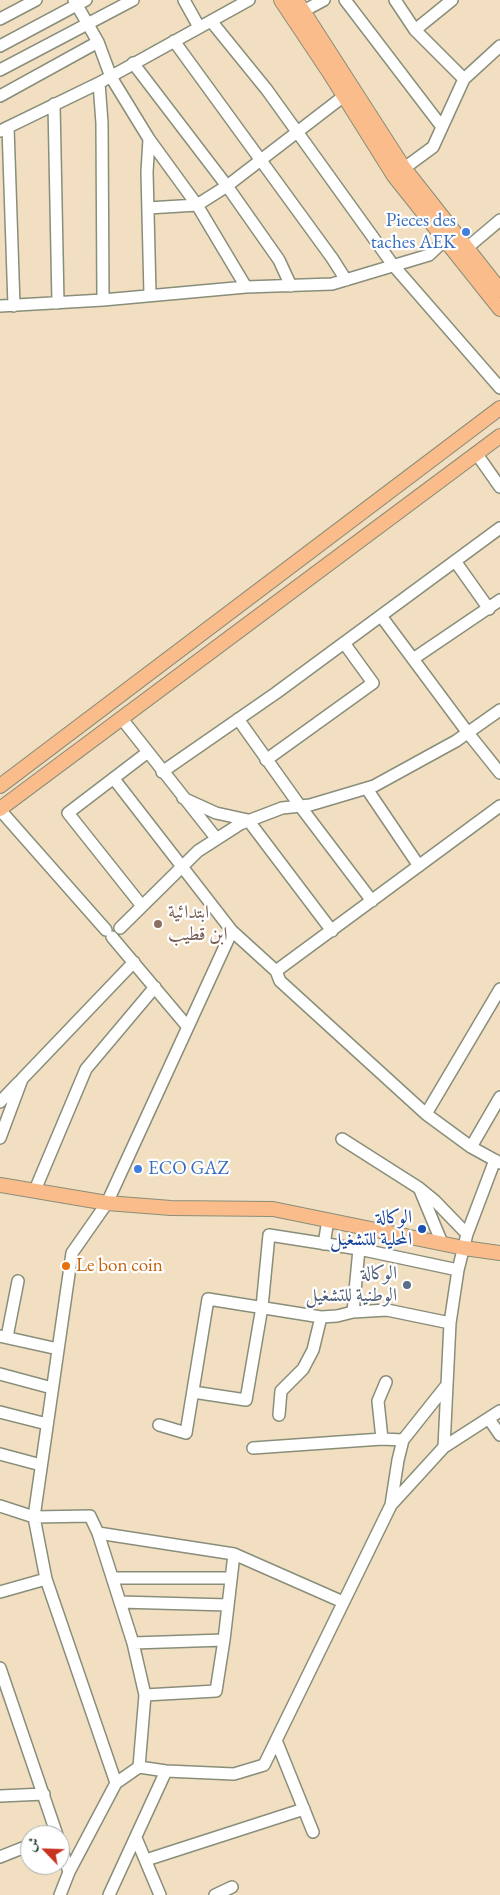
<!DOCTYPE html>
<html>
<head>
<meta charset="utf-8">
<style>
  body { margin:0 }
  #map { position:relative; width:500px; height:1895px; overflow:hidden; background:#f2dfc1; font-family:"EB Garamond",Amiri,serif }
  canvas { display:block }
  .north { position:absolute; left:20px; top:1825px; width:50px; height:50px; box-sizing:border-box; background:#fff; border:1px solid #a5b1ae; border-radius:50%; rotate:294deg; font-size:14px; font-weight:700; line-height:20px; text-align:center; color:#1f3d34 }
  .north::after { content:''; display:block; margin:auto; width:18px; height:22px; background:#c8321e; clip-path:polygon(50% 0,100% 100%,50% 72%,0 100%) }
</style>
</head>
<body>
<div id="map">
<canvas width="500" height="1895"></canvas>
<div class="north">ش</div>
</div>
<script>
const g = document.querySelector('canvas').getContext('2d');
g.lineJoin = 'round';
function poly(rows) {
  const path = new Path2D();
  for (const r of rows) {
    path.moveTo(r[0], r[1]);
    for (let i = 2; i < r.length; i += 2) path.lineTo(r[i], r[i + 1]);
  }
  return path;
}
function trace(path, color, width, dash) {
  g.strokeStyle = color;
  g.lineWidth = width;
  g.lineCap = dash ? 'butt' : 'round';
  g.setLineDash(dash || []);
  g.stroke(path);
}
function write(font, color, halo, rows, align = 'center') {
  g.font = font + ' "EB Garamond",Amiri,serif';
  g.lineWidth = 4.5;
  g.setLineDash([]);
  g.textBaseline = 'middle';
  g.strokeStyle = halo;
  g.fillStyle = color;
  for (const [text, x, y, turn = 0] of rows) {
    g.save();
    g.translate(x, y);
    g.rotate((+turn || 0) * Math.PI / 180);
    g.textAlign = isNaN(turn) ? turn : align;
    if (halo) g.strokeText(text, 0, 0);
    g.fillText(text, 0, 0);
    g.restore();
  }
}
const minor = poly([
  [74,0,98,42,111,77,149,139,197,205,246,287],
  [184,0,199,27],
  [345,0,442,127],
  [395,0,415,30],
  [452,0,415,30,464,79],
  [296,15,324,0],
  [0,19,36,0],
  [211,21,267,90,393,265,500,388],
  [174,41,332,258,346,280],
  [0,46,86,0],
  [133,63,227,186,279,260,291,286],
  [0,70,133,0],
  [99,83,102,123,103,300],
  [0,96,98,42],
  [54,104,58,303],
  [8,127,14,306],
  [0,131,99,83,249,0],
  [149,139,147,172,150,295],
  [399,172,433,147,464,79,500,46],
  [148,208,197,205,227,186,344,96],
  [461,253,500,220],
  [0,306,103,300,246,287,332,284,429,255,445,240],
  [476,453,500,487],
  [455,561,489,609],
  [381,616,468,733,500,773],
  [413,659,500,600],
  [122,719,216,838],
  [238,719,300,806,372,901],
  [266,760,373,683,344,643],
  [162,772,276,693,500,528],
  [114,779,232,931,276,971,280,981,426,1114,471,1147,500,1163],
  [367,789,419,866],
  [183,798,216,813,248,820,332,931],
  [0,810,106,930],
  [142,906,68,813,148,752],
  [120,928,198,851,240,824,282,808,310,805,374,786,456,741,500,710],
  [112,937,187,1026],
  [276,971,500,806],
  [0,1102,19,1082],
  [426,1114,500,989],
  [0,1138,22,1079,134,962],
  [342,1139,419,1188,435,1201,467,1234],
  [471,1147,500,1097],
  [35,1190,86,1069,155,987],
  [420,1190,442,1243],
  [324,1244,328,1220],
  [353,1312,359,1249],
  [0,1336,58,1349],
  [7,1337,18,1281],
  [0,1374,52,1388],
  [193,1392,246,1400,262,1307,269,1235,359,1249,458,1270],
  [0,1412,47,1424],
  [279,1415,281,1391,303,1369,313,1350,321,1317],
  [489,1419,500,1435],
  [159,1425,186,1433,208,1299,321,1317,337,1316,353,1312,387,1310,450,1323],
  [382,1439,378,1401,386,1382],
  [444,1447,450,1323,458,1270,467,1234,495,1160],
  [253,1448,382,1439,403,1440],
  [0,1454,41,1465],
  [391,1505,398,1460,403,1440,446,1386],
  [0,1506,34,1517,90,1516,98,1533,234,1554,343,1602],
  [98,1533,133,1643,145,1695,139,1767],
  [113,1578,231,1578],
  [0,1592,46,1579],
  [120,1602,228,1605],
  [133,1643,224,1640],
  [0,1668,57,1835],
  [145,1695,216,1691,224,1640,234,1554],
  [276,1740,313,1832],
  [116,1783,46,1579,34,1517,72,1253,107,1203,232,931],
  [0,1796,44,1794],
  [136,1838,160,1895],
  [60,1844,69,1872],
  [0,1857,30,1845],
  [146,1860,304,1809],
  [60,1895,69,1872,116,1783,139,1767,166,1771,234,1774,264,1765,391,1505,444,1447,500,1411],
  [109,1895,166,1771],
  [215,1895,232,1887]
]);
const major = poly([
  [281,0,329,72,394,176,500,309],
  [296,0,404,168,500,290],
  [0,786,500,408],
  [0,809,500,436],
  [0,1185,107,1203,171,1208,273,1209,464,1248,500,1253]
]);
const markers = [
  [466,232,5,"#3f7fe0"],
  [158,924,5,"#8d6e63"],
  [138,1169,5,"#3f7fe0"],
  [422,1229,5,"#1a4fb4"],
  [66,1266,5,"#e8710a"],
  [407,1285,5,"#5c6f8a"]
];
const shopNames = [
  ["Pieces des",456,221],
  ["taches AEK",456,243],
  ["ECO GAZ",148,1169,"left"]
];
const educationNames = [
  ["ابتدائية",168,913],
  ["ابن قطيب",168,935]
];
const transitNames = [
  ["الوكالة",412,1218],
  ["المحلية للتشغيل",412,1240]
];
const foodNames = [
  ["Le bon coin",76,1266]
];
const serviceNames = [
  ["الوكالة",397,1274],
  ["الوطنية للتشغيل",397,1296]
];
trace(minor, '#888e7a', 14);
trace(major, '#888e7a', 16);
trace(minor, '#fff', 11);
trace(major, '#fabc8b', 14);
for (const [x, y, r, color] of markers) {
  const dot = new Path2D();
  dot.arc(x, y, r, 0, 2 * Math.PI);
  g.fillStyle = color;
  g.fill(dot);
  trace(dot, '#fff', 2);
}
write('19px', '#366cbe', '#fff', shopNames, 'right');
write('19px', '#785e54', '#fff', educationNames, 'left');
write('19px', '#164399', '#fff', transitNames, 'right');
write('19px', '#c56008', '#fff', foodNames, 'left');
write('19px', '#4e5e75', '#fff', serviceNames, 'right');
</script>
</body>
</html>
